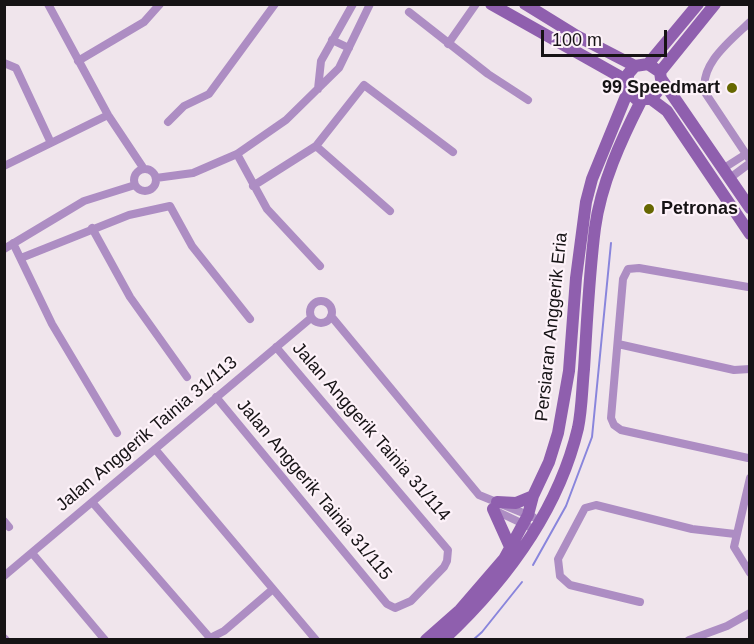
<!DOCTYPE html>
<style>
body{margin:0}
#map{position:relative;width:754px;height:644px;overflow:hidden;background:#f0e5ec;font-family:Arial,sans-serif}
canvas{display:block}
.frame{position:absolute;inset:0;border:6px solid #161315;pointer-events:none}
.scale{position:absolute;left:541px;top:30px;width:126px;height:27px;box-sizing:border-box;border:3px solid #161315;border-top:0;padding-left:8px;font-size:18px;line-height:21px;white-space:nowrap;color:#161315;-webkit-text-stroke:4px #fdf2f9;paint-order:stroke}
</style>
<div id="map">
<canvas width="754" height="644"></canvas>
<div class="frame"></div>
<div class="scale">100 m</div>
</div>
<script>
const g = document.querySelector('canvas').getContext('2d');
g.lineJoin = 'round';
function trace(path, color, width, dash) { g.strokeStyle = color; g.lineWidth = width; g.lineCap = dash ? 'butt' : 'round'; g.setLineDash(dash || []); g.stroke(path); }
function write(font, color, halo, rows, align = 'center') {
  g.font = font + ' Arial,sans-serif'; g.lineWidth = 4.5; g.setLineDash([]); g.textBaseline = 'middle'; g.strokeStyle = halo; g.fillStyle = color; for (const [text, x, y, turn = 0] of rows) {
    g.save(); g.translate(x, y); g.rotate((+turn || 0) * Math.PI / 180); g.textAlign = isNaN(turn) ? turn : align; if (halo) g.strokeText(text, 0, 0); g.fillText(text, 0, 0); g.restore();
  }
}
const stream = new Path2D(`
 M533,565L566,506L592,437L611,243
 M473,640L482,632L522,582`);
const street = new Path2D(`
 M48,4L108,115L144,169
 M409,12L488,74L528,100
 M750,22C731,40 697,66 706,94L750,160
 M332,40L349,48
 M448,44L476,4
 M78,61L144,22L160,4
 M4,63L16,68L51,143
 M318,89L321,61L353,4
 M168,122L184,106L209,94L275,4
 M316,146L390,211
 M237,154L267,209L320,266
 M4,166L108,115
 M724,168L746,154
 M134 180a11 11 0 1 1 22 0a11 11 0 1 1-22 0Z
 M156,178L193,173L237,154L286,120L339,68L370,4
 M730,178L750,163
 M253,186L316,146L364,85L453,152
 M92,228L130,297L187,377
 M13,243L52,324L117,433
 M4,249L84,201L135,185
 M21,258L129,215L170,206L192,246L250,319
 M748,287L639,268L628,269L623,279L611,418L614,425L621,430L748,458
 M310 312a11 11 0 1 1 22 0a11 11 0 1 1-22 0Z
 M331,316L479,495L533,517
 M618,344L734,370L750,369
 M216,397L387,604L395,608L411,601L444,567L447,561L448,550L276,347
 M155,449L316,640
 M750,478L734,547L750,573
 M92,502L210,638L224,631L273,589
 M492,509L536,530
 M4,521L9,527
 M32,553L105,640
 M4,576L311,318
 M640,602L570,585L560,576L558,559L585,508L596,505L692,529L735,534
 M4,638L6,640
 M689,640L727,626L750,613`);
const secondary = new Path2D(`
 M491,4L626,80
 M525,4L577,36L635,66
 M648,64L698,4
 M660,72L715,4
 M662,80L750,208
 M651,99L662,86L660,72L648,64L635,66L628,74V91L636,99H651L667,111L750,234
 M497,502L516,503L533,496
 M493,509L511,549
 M426,640L460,610L504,559L528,515L533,496L549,462L558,433L569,371L576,278L586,202L592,179L628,91
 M443,640C505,582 558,512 578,428C582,409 582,388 584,369C587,322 589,275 595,228C601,184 621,140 641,101`);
const markers = [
 [732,88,6,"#666701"],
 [649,209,6,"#666701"]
];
const poiNames = [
 ["99 Speedmart",720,88],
 ["Petronas",661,209,"left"]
];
const streetNames = [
 ["Persiaran Anggerik Eria",552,327,-84],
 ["Jalan Anggerik Tainia 31/114",371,432,49],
 ["Jalan Anggerik Tainia 31/113",147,434,-40],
 ["Jalan Anggerik Tainia 31/115",314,490,50]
];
trace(stream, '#8985dc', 2);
trace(street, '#ad8dc3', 8);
trace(secondary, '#8f5fae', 12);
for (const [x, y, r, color] of markers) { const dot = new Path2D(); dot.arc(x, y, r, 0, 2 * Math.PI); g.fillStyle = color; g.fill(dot); trace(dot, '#fdf2f9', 2); }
write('bold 18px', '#161315', '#fdf2f9', poiNames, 'right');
write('18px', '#161315', '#fdf2f9', streetNames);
</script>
